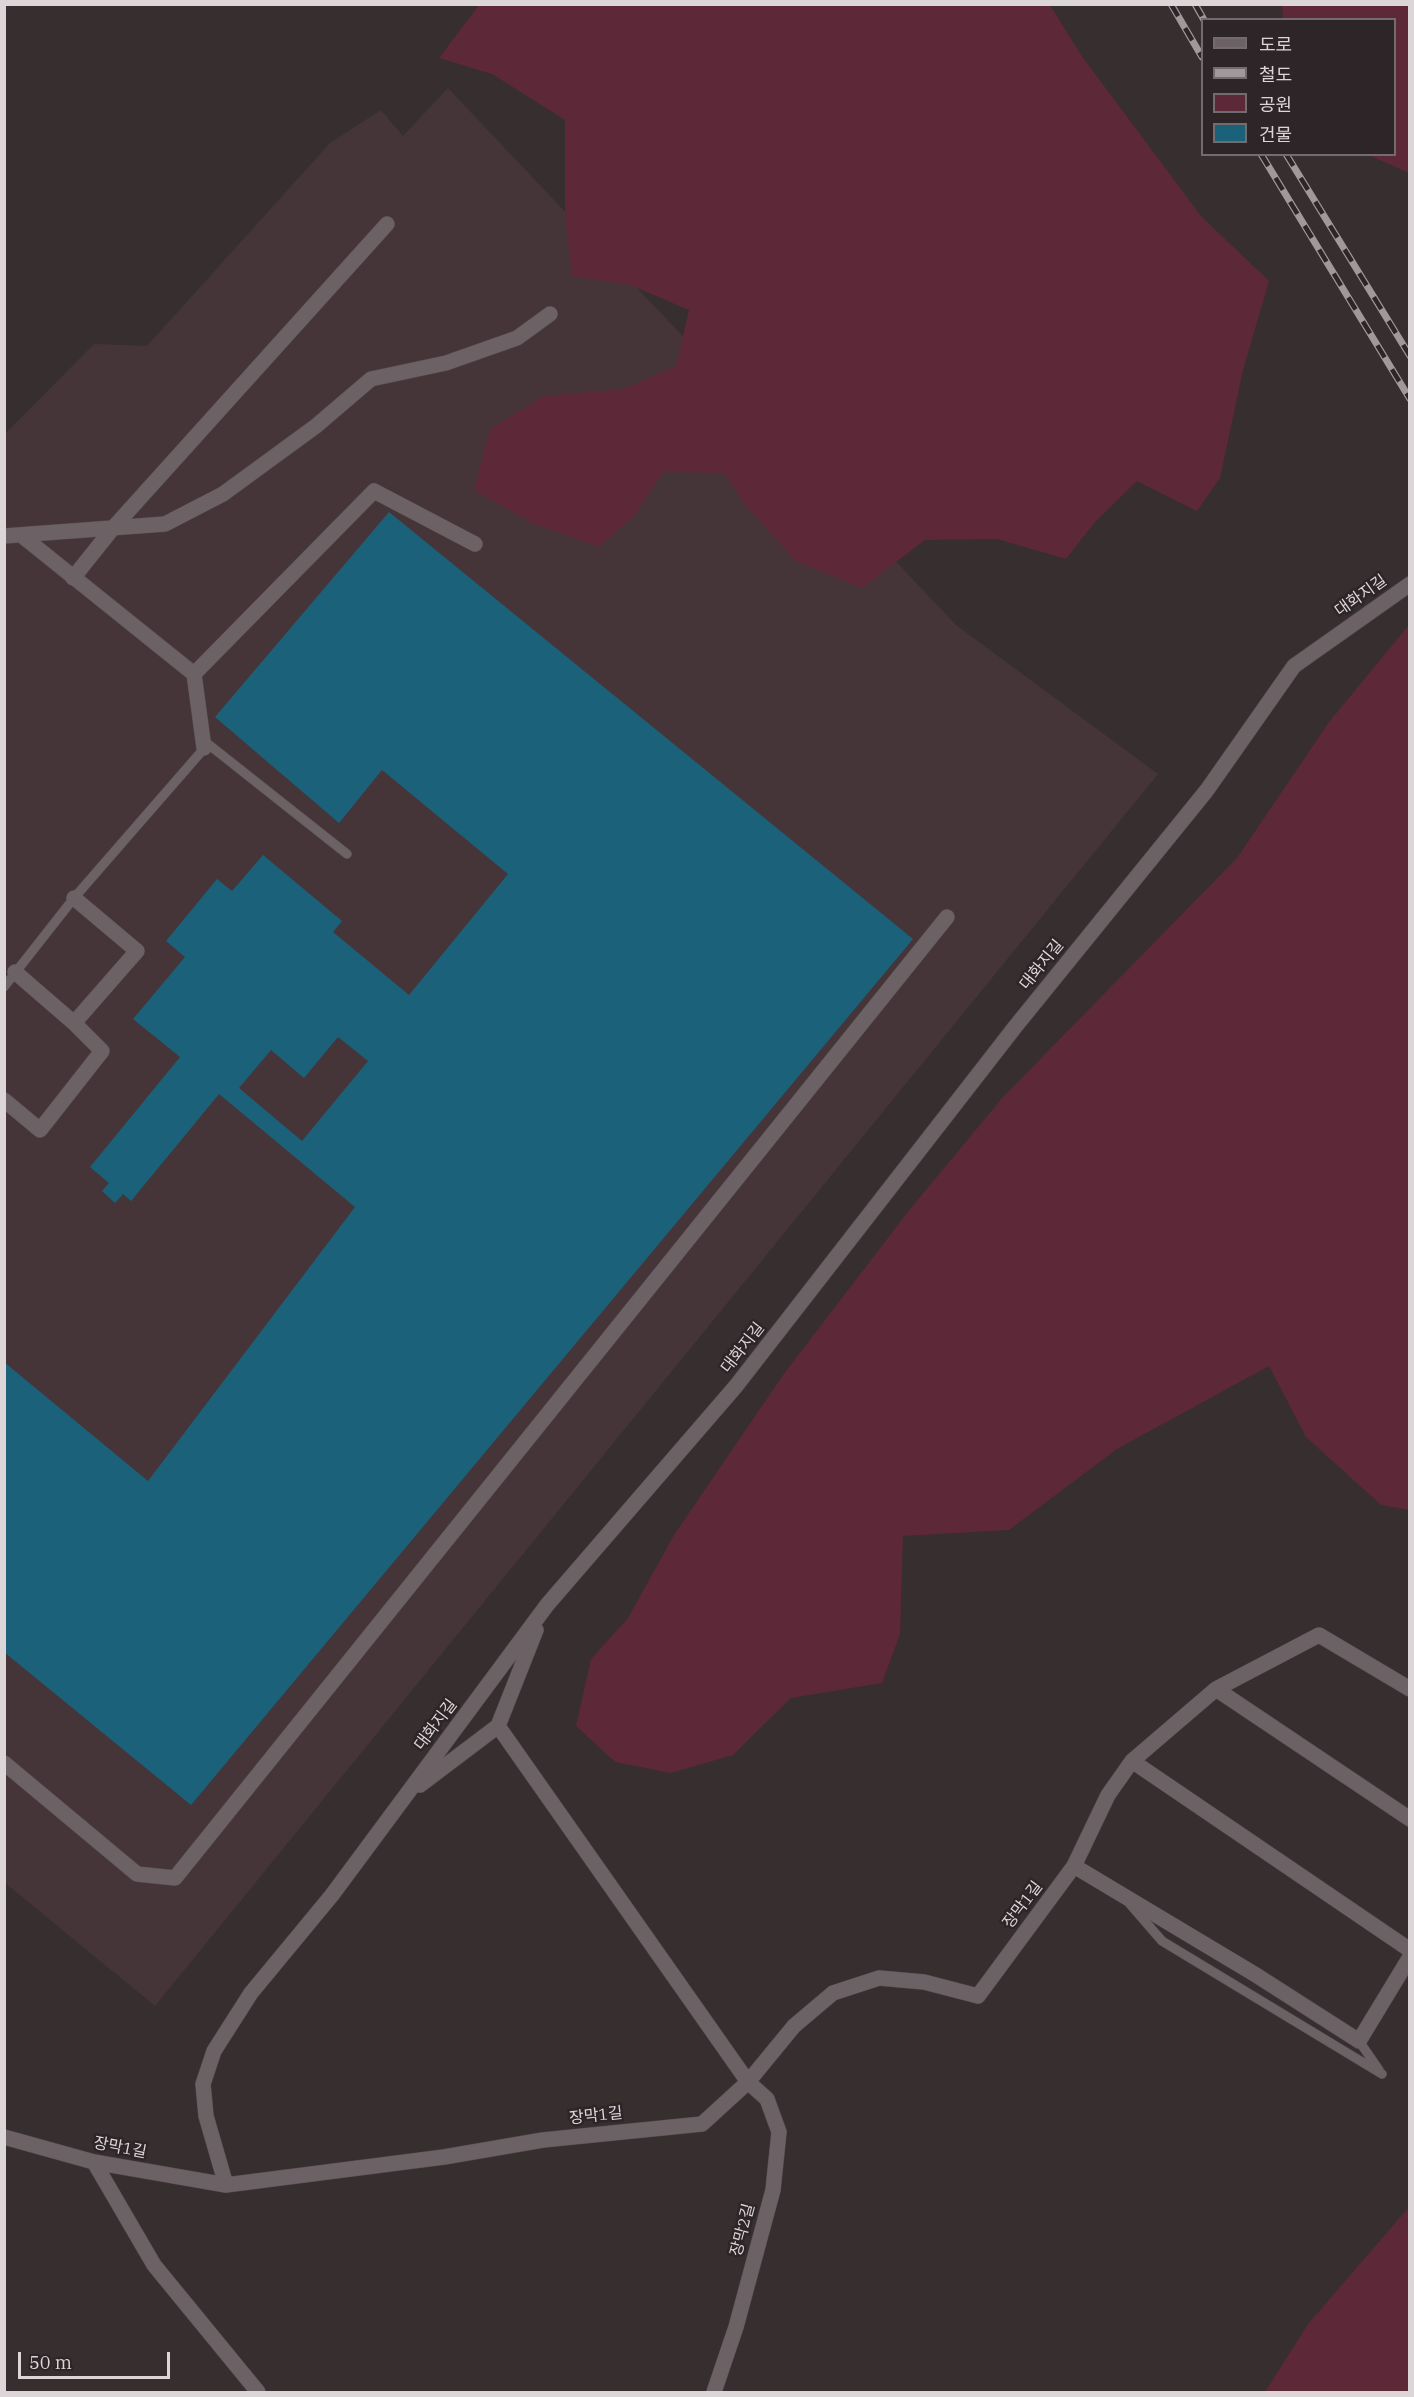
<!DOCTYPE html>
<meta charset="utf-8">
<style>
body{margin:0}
#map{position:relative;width:1414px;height:2397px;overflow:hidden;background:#372e30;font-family:"IBM Plex Serif","Noto Sans KR",serif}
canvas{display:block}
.frame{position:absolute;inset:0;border:6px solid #dcd6d8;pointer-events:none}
.legend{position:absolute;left:1201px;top:18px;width:195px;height:138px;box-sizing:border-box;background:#2d2527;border:2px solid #736c6e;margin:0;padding:8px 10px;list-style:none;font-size:18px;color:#dcd6d8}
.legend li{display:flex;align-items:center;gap:12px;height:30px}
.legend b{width:30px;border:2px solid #736c6e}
.scale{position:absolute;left:18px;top:2352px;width:152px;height:27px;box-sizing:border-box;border:3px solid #dcd6d8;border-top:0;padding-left:8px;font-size:18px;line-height:21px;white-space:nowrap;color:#dcd6d8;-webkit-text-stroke:4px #2d2527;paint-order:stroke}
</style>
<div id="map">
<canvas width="1414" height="2397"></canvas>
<div class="frame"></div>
<ul class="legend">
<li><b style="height:8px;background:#6c6164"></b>도로</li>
<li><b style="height:8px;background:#a0999b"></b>철도</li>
<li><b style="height:16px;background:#5d2838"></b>공원</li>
<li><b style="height:16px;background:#1b6179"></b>건물</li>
</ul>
<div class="scale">50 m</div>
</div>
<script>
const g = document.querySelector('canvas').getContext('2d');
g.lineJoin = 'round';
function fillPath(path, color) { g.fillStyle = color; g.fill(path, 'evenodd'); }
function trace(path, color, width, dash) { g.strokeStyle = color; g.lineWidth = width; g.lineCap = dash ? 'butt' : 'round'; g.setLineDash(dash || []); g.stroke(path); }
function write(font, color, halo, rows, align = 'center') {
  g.font = font + ' "IBM Plex Serif","Noto Sans KR",serif'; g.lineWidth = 5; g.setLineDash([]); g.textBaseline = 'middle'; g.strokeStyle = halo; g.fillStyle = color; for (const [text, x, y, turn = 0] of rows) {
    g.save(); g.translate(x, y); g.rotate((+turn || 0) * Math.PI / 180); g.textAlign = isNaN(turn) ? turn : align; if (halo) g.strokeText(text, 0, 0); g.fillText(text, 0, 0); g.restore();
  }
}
const built = new Path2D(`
 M448,88L956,625L1158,774L155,2006L5,1883L4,435L94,344L147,346L330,143L381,110L403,136Z`);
const green = new Path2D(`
 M479,5H1050L1081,55L1201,216L1269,281L1243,370L1220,478L1197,511L1137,481L1095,522L1066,559L997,539L925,540L862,588L796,561L746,506L724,473L663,472L634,516L599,547L532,523L474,490L490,429L544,396L623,389L676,366L689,310L630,285L572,276L565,214V120L492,74L439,58Z
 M1282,5H1409V173L1369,155L1394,154V20L1283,19Z
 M1409,625V1510L1381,1505L1306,1437L1269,1366L1117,1449L1009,1530L903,1536L900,1634L882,1683L791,1698L733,1755L671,1773L615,1762L576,1726L591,1659L628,1618L674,1535L783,1375L910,1209L1003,1097L1237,858L1329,722Z
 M1409,2207V2392H1265L1308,2324Z`);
const building = new Path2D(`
 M389,512L913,939L191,1805L4,1652V1362L148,1481L355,1207L219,1094L131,1201L123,1194L115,1203L102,1191L109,1183L90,1167L180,1057L133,1019L185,957L166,941L217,879L232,891L263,855L342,921L333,932L409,995L508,874L382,770L339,823L215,717ZM338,1037L368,1061L302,1141L239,1088L271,1050L304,1078Z`);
const lane = new Path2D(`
 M4,987L74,898L208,744L347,854
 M1130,1904L1162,1941L1382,2074
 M1359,2041L1379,2070`);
const street = new Path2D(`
 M21,535L194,674
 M4,536L165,524L223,494L316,426L371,379L446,363L517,338L550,314
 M73,578L113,528L387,224
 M204,748L194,674L374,491L475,544
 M74,1023L137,951L74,898
 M4,1100L40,1130L102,1051L74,1023L15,972
 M1216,1689L1410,1819
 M498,1726L748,2082L767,2099L779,2132L773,2190L736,2327L714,2392
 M1132,1761L1410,1950
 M4,1763L137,1874L175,1878L947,917
 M420,1785L498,1726L536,1630
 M1074,1866L1256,1975L1359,2041L1410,1957
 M4,2137L94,2162L226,2185L444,2157L543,2140L702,2124L748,2082L794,2026L833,1993L879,1978L924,1982L978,1996L1074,1866L1108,1795L1132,1761L1216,1689L1319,1635L1410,1689
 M94,2162L154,2265L258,2392
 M226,2185L206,2116L203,2084L214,2051L251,1993L332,1895L547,1605L736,1386L1015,1027L1207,790L1294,666L1410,584`);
const rail = new Path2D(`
 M1171,4L1202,57
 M1195,4L1204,20
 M1261,154L1410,399
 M1286,154L1410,356`);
const streetNames = [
 ["대화지길",1361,596,-35],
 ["대화지길",1042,965,-51],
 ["대화지길",743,1348,-52],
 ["대화지길",436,1725,-53],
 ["장막1길",1023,1905,-53],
 ["장막1길",596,2116,-6],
 ["장막1길",120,2148,11],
 ["장막2길",743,2230,-75]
];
fillPath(built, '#453539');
fillPath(green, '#5d2838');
fillPath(building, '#1b6179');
trace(lane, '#544c4e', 10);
trace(street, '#544c4e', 16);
trace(lane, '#6c6164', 9);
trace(street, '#6c6164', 15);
trace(rail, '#a0999b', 7);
trace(rail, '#2d2527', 4.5, [14]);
write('16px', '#dcd6d8', '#2d2527', streetNames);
</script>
